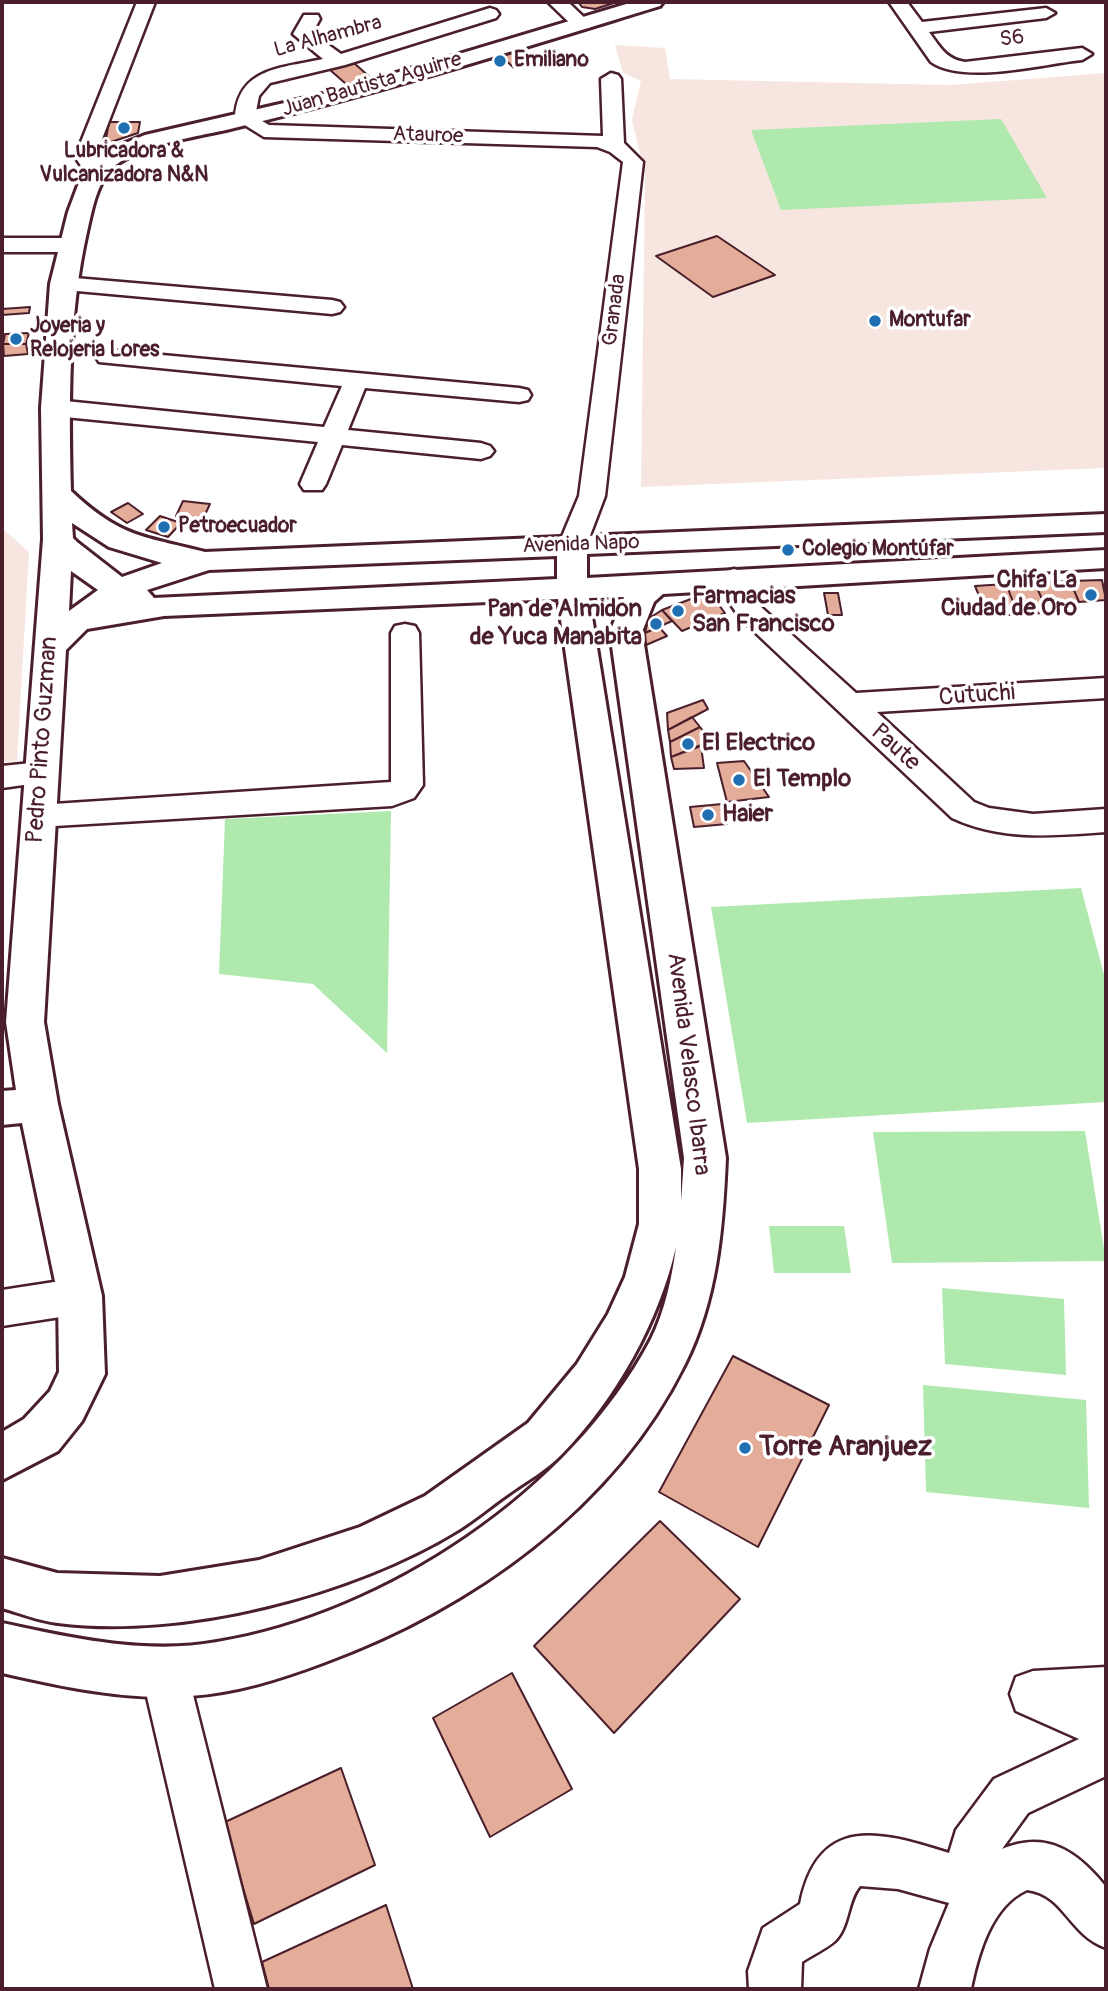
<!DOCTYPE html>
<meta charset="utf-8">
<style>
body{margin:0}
#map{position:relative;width:1108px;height:1991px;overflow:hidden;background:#fff;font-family:Pangolin,sans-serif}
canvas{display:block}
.frame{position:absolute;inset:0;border:4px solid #4a1f2b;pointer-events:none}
</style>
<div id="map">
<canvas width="1108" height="1991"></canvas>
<div class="frame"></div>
</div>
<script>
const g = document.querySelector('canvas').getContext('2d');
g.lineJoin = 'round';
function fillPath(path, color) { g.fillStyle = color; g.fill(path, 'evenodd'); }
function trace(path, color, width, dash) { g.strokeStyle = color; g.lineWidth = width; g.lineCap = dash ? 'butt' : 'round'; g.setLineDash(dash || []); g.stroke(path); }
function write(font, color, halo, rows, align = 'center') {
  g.font = font + ' Pangolin,sans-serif'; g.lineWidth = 7; g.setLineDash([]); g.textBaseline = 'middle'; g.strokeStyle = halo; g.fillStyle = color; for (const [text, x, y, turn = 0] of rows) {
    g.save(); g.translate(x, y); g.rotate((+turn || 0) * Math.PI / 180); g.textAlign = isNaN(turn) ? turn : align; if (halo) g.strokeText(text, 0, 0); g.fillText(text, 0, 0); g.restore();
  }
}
const built = new Path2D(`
 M615,45L665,48L670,79L950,85L1106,73V468L641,487L645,175L632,120L641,81L623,73Z
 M2,528L29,552L17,761L2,762Z`);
const green = new Path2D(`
 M1001,119L1047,198L781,210L751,130Z
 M391,811L387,1053L313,984L219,974L225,819Z
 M1081,888L1106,982V1102L747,1123L711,907Z
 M1085,1131L1106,1261L892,1263L873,1132Z
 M769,1226H844L851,1273H774Z
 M942,1288L1064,1299L1066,1375L945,1364Z
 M923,1385L1086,1400L1089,1508L926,1492Z`);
const building = new Path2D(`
 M578,2H617L595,9L582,7Z
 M521,51L535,64L514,68L500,55Z
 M354,63L372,79L346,84L329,69Z
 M109,122H140L138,133L105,144Z
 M717,236L775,275L713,297L656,256Z
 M30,307L29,313L2,315V309Z
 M29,333L26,344H3L5,334Z
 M3,344H26L28,354L4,356Z
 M183,501L210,504L202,521L176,516Z
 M128,503L143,514L127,523L111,512Z
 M160,516L181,523L168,537L146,530Z
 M1102,580L1106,600L1079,602L1070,581Z
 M1070,581L1079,602L1044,604L1035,583Z
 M1035,583L1048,613L1018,614L1006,584Z
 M1006,584L1018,614L988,617L975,586Z
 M824,593H838L842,615H828Z
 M712,596L725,613L682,631L662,610L696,597Z
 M662,610L672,621L645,633L648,619Z
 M659,627L667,636L646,645L645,633Z
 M703,700L708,709L668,730L667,713Z
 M692,717L700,727L670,742L668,730Z
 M700,727L711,741L671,757L670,742Z
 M701,746L704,768L674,769L671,757Z
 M744,761L769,797L727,802L717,763Z
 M722,804L727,824L694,827L690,807Z
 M733,1356L829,1405L758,1547L659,1492Z
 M660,1521L740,1599L614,1733L534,1646Z
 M512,1673L572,1789L490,1837L433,1718Z
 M341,1768L375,1865L254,1924L223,1823Z
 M386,1905L413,1989H269L262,1962Z`);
const minor = new Path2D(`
 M137,2H155L95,157L106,172L102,176H88L75,157Z
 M548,2H568L591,24L589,28H575Z
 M889,2H907L922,22L1046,8L1055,13L1046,18L929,32C940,47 946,59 965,62L1082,48L1092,54L1082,60C1042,64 964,85 931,62Z
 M490,8L496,10L499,14L496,18L345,65L270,83L259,96L255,117L269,125L603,136L601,79L611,73L618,75L621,79L624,143L643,162L605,496L586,546L582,552L572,554L562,552L558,546L579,496L623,162L610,152L597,147L264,137L235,119C237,67 283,68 323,59L293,34L304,15H318L320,19L312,33L341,54Z
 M2,238H72L83,245L72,252H2Z
 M63,277L332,300L340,302L344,307L340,312L332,314L55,289L52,284Z
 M108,350L519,388L528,390L531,395L528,400L519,402L365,388L348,430L481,443L490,446L494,451L490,456L481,459L342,445L326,484L322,490H304L300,484L318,442L55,416L46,413L42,408L46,403L55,400L324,427L342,386L99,362L96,357L99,352Z
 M734,569L744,572L752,594L761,607L856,693L1106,678V698L877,712L974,802L989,808L1033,814L1106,809V832C1052,836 1002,841 952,818L741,619L724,595L720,578L724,572Z
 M405,624L415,626L419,633L423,785L414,798L392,806L38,827L27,824L22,816L27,808L38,805L391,782V633L395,626Z
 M41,762L52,765L57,773L52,781L2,788V766Z
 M80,1278L94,1283L100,1296L94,1309L80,1314L2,1326V1290Z
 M164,1648L180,1655L187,1671L267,1989H215L141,1671L148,1655Z
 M1106,1667V1776L1028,1813L1002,1849C1047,1830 1078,1852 1106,1887V1948C1068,1934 1065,1895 1027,1890C991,1906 978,1955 971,1989H919L930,1949L949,1903L898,1889L860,1886C847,1901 850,1926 835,1941C826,1949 812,1955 802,1962L801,1989H749L748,1971L763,1928L800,1904C818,1814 880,1831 949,1853L956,1830L994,1779L1079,1739L1016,1711L1010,1694L1016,1677L1033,1671Z`);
const major = new Path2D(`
 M633,2H663L660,6C516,50 373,95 226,130C195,137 123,147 105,177C95,192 91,215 87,232C68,317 69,404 71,491C121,538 143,536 205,552L1106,514V532L587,554V578L1106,550V568L663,594L654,602L642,632L726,1158C723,1229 717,1300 685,1364C614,1508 471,1609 323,1663C280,1679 236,1693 190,1696C127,1701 64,1687 2,1673V1623C72,1638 146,1655 217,1642C386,1614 571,1491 651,1339C665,1311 672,1277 676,1247C659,1321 616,1399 562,1454C547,1470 525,1482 507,1495C491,1506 476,1519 460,1529C354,1595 182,1639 58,1623C39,1621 20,1613 2,1608V1558L57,1573L160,1576L259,1560L360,1527L425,1496L528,1423L577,1364L608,1314L625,1277L639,1224V1169L558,599L164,616L87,629L66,650L44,1022L58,1104L102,1296L105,1374L82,1421L58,1451L2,1480V1432L24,1419L50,1391L59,1372L58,1296L22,1123L2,1125V1091L16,1090L6,1022L43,539L41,408L50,284L68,212L83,172L113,148L145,135L332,92ZM72,523L109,547L162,563L122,577L77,542L73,538ZM557,556V579L154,598L147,590L209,570ZM71,571L98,590L69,611ZM624,597L610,632L684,1158L681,1202V1169L589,598Z`);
const markers = [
 [500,61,7,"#1f6fb2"],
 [124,128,7,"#1f6fb2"],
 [875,321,7,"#1f6fb2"],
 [16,339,7,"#1f6fb2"],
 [164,527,7,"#1f6fb2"],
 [788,550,7,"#1f6fb2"],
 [1091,595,7,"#1f6fb2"],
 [678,611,7,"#1f6fb2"],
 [656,624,7,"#1f6fb2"],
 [688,744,7,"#1f6fb2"],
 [739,780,7,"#1f6fb2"],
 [708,815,7,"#1f6fb2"],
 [745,1448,7,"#1f6fb2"]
];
const farStreetnames = [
 ["La Alhambra",328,37,-15],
 ["S6",1012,39,-7],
 ["Juan Bautista Aguirre",372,85,-16],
 ["Atauroe",428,136,2],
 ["Granada",615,310,-83],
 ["Avenida Napo",581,545,-2]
];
const farPoinames = [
 ["Emiliano",514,61],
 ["Lubricadora &",124,152,"center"],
 ["Vulcanizadora N&N",124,176,"center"],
 ["Montufar",889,321],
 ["Joyeria y",30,327],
 ["Relojeria Lores",30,351],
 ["Petroecuador",178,527],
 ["Colegio Montúfar",802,550]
];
const poiNames = [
 ["Chifa La",1077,581,"right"],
 ["Ciudad de Oro",1077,609,"right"],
 ["Farmacias",692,597],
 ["San Francisco",692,625],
 ["Pan de Almidon",642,610,"right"],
 ["de Yuca Manabita",642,638,"right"],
 ["El Electrico",702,744],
 ["El Templo",753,780],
 ["Haier",722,815]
];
const streetNames = [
 ["Cutuchi",977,696,-4],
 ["Pedro Pinto Guzman",43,740,-86],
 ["Paute",895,748,42],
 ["Avenida Velasco Ibarra",688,1064,83]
];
const nearPoinames = [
 ["Torre Aranjuez",759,1448]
];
fillPath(built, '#f7e6e0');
fillPath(green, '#afe9ad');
fillPath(building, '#e3ad99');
trace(building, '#4a1f2b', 2);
trace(minor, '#4a1f2b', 5);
trace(major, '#4a1f2b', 6);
fillPath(minor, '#fff');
fillPath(major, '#fff');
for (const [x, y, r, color] of markers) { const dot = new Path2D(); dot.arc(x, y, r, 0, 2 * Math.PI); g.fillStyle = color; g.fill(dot); trace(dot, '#fff', 2.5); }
write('21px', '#4a1f2b', '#fff', farStreetnames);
write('bold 21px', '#4a1f2b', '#fff', farPoinames, 'left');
write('bold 24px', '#4a1f2b', '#fff', poiNames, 'left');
write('24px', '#4a1f2b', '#fff', streetNames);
write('bold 28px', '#4a1f2b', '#fff', nearPoinames, 'left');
</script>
